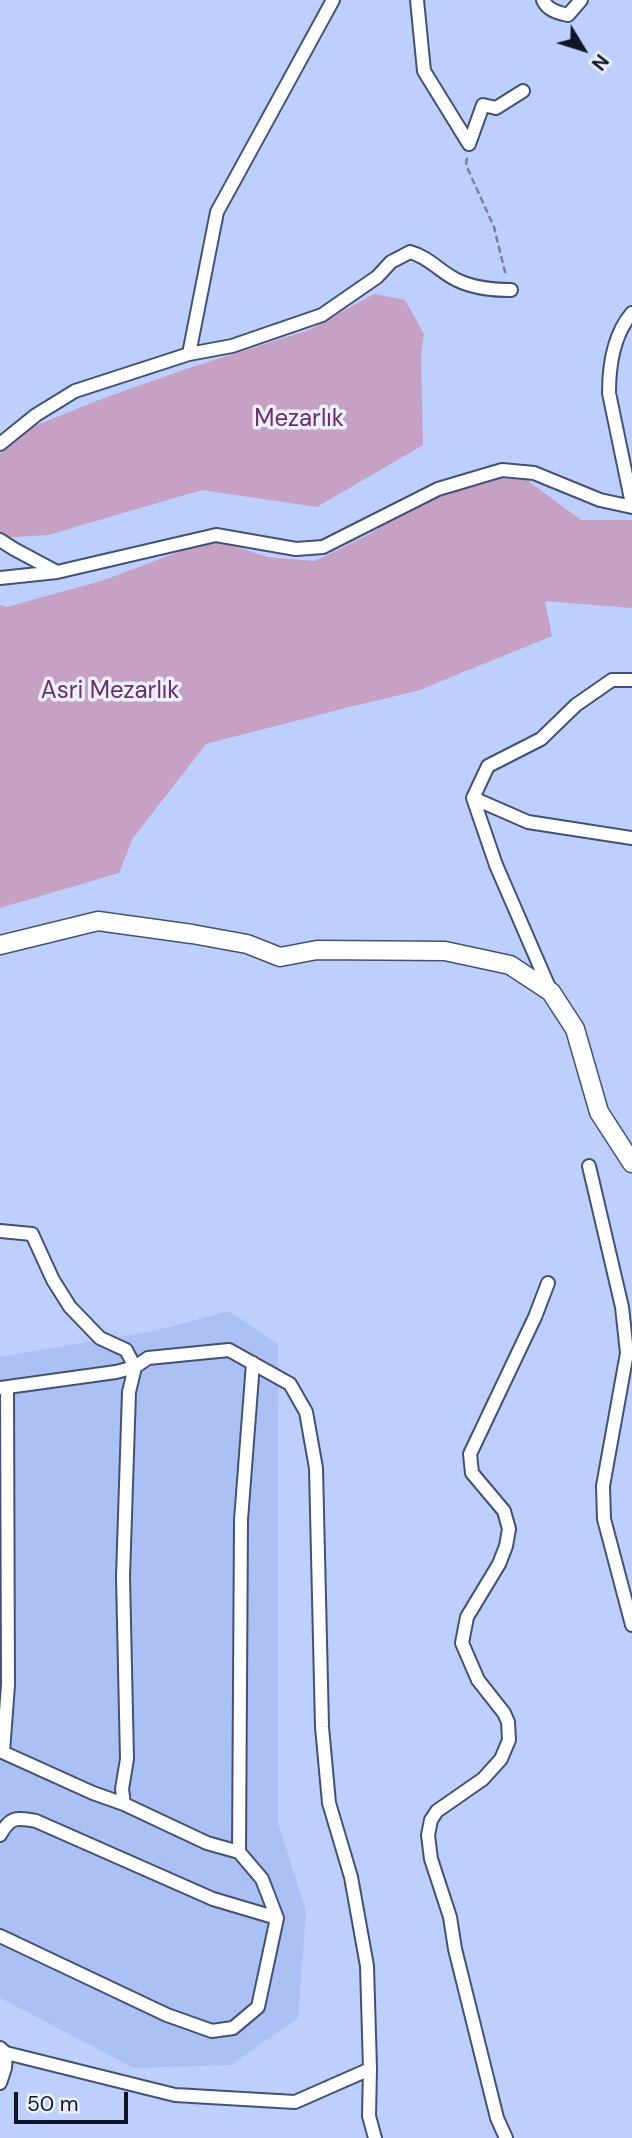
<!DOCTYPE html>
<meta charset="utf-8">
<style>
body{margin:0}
#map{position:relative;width:632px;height:2138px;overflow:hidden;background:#bdcffd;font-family:"DM Sans",sans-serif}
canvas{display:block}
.north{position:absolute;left:548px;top:14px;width:70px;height:70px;-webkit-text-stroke:5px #ebf1ff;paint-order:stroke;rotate:128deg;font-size:19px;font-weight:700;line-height:28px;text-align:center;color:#101626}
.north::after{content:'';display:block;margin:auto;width:24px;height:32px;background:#101626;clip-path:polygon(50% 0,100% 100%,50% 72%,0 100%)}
.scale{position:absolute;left:14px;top:2092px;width:114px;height:32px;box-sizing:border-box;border:4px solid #101626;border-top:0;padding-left:9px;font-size:21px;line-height:24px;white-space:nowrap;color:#101626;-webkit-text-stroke:5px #ebf1ff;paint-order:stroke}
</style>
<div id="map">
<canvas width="632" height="2138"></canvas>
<div class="north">N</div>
<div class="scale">50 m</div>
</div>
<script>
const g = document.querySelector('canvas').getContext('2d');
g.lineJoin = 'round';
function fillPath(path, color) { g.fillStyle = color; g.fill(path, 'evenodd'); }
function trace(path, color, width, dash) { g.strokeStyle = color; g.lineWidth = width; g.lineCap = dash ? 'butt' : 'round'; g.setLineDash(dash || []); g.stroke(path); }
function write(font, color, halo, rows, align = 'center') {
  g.font = font + ' "DM Sans",sans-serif'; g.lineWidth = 7; g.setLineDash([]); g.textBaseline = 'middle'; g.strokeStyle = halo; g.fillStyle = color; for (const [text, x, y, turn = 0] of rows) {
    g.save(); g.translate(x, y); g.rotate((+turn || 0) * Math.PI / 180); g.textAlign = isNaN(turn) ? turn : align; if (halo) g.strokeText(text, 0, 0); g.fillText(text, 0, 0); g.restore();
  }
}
const built = new Path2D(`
 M229,1311L278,1344V1824L306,1911L298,2018L231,2065L134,2068L0,1998V1357L158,1330Z`);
const green = new Path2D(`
 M374,294L405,300L424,334L421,355L423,445L317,507L202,490L48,535L0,538V454L30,428L96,401L183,370L309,330Z
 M496,478L527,480L581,520H632V608L545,601L552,636L417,691L349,707L206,744L133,838L119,873L0,908V605L7,607L104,580L213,539L267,557L315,561L368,535L440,492Z`);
const path = new Path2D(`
 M467,158L466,165L494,227L506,276`);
const minor = new Path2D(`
 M417,0L424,71L469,144
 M543,0C547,10 558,13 568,15L581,0
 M469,144L483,105L496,108L523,91
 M632,313C613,335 609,365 609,393L632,504
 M189,354L217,212L333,0
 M0,444L36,415L75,391L189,354L232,346L322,315L377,277L391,262L410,252C429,257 440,272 457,280C473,288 493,290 511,290
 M0,540L14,549L57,572
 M0,578L57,572L216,535L296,549L323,547L438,489L502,470L534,473L600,500L632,507
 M473,798L528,822L632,838
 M551,992L496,865L473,798L488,766L541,739L576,705L612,680H632
 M589,1166L622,1307L627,1353L603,1486L604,1519L632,1625
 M0,1231L32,1234L53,1280L70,1307L100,1338L126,1350L135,1367L129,1392L123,1577L127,1759L122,1789L124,1804
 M0,1388L116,1372L135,1367L148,1358L229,1350L290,1384L306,1412L316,1468L322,1727L329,1803L351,1877L367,1966L370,2069L369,2116L375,2138
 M0,1751L93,1793L124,1804L207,1843L239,1852L262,1879L277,1918L258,2007L233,2028L212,2031L167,2015L0,1936
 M3,1752L8,1685L7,1387
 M0,1835C10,1817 16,1817 36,1821L213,1899L277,1918
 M239,1852L241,1520L253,1363
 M0,2048L6,2053L175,2095L295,2102L370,2069
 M0,2083L5,2068L6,2053
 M506,2138L497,2118L455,1949L450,1917L431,1859L428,1835L431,1820L437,1811L483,1779L501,1759L509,1740L508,1722L504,1713L478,1680L462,1643L467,1617L499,1564L506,1546L509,1529L504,1511L472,1473L470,1454L535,1317L548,1283`);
const secondary = new Path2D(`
 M0,945L98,921L192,934L247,944L280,957L317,950L445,951L510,965L551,992L575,1029L599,1112L632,1163`);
const parkNames = [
 ["Mezarlık",299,420],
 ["Asri Mezarlık",110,692]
];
fillPath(built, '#acc1f3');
fillPath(green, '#c6a1c4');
trace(minor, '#425177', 16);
trace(secondary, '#425177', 21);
trace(path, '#7582a4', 2.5, [7, 3.5]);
trace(minor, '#fff', 12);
trace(secondary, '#fff', 18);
write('24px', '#6e2b6e', '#ebf1ff', parkNames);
</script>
